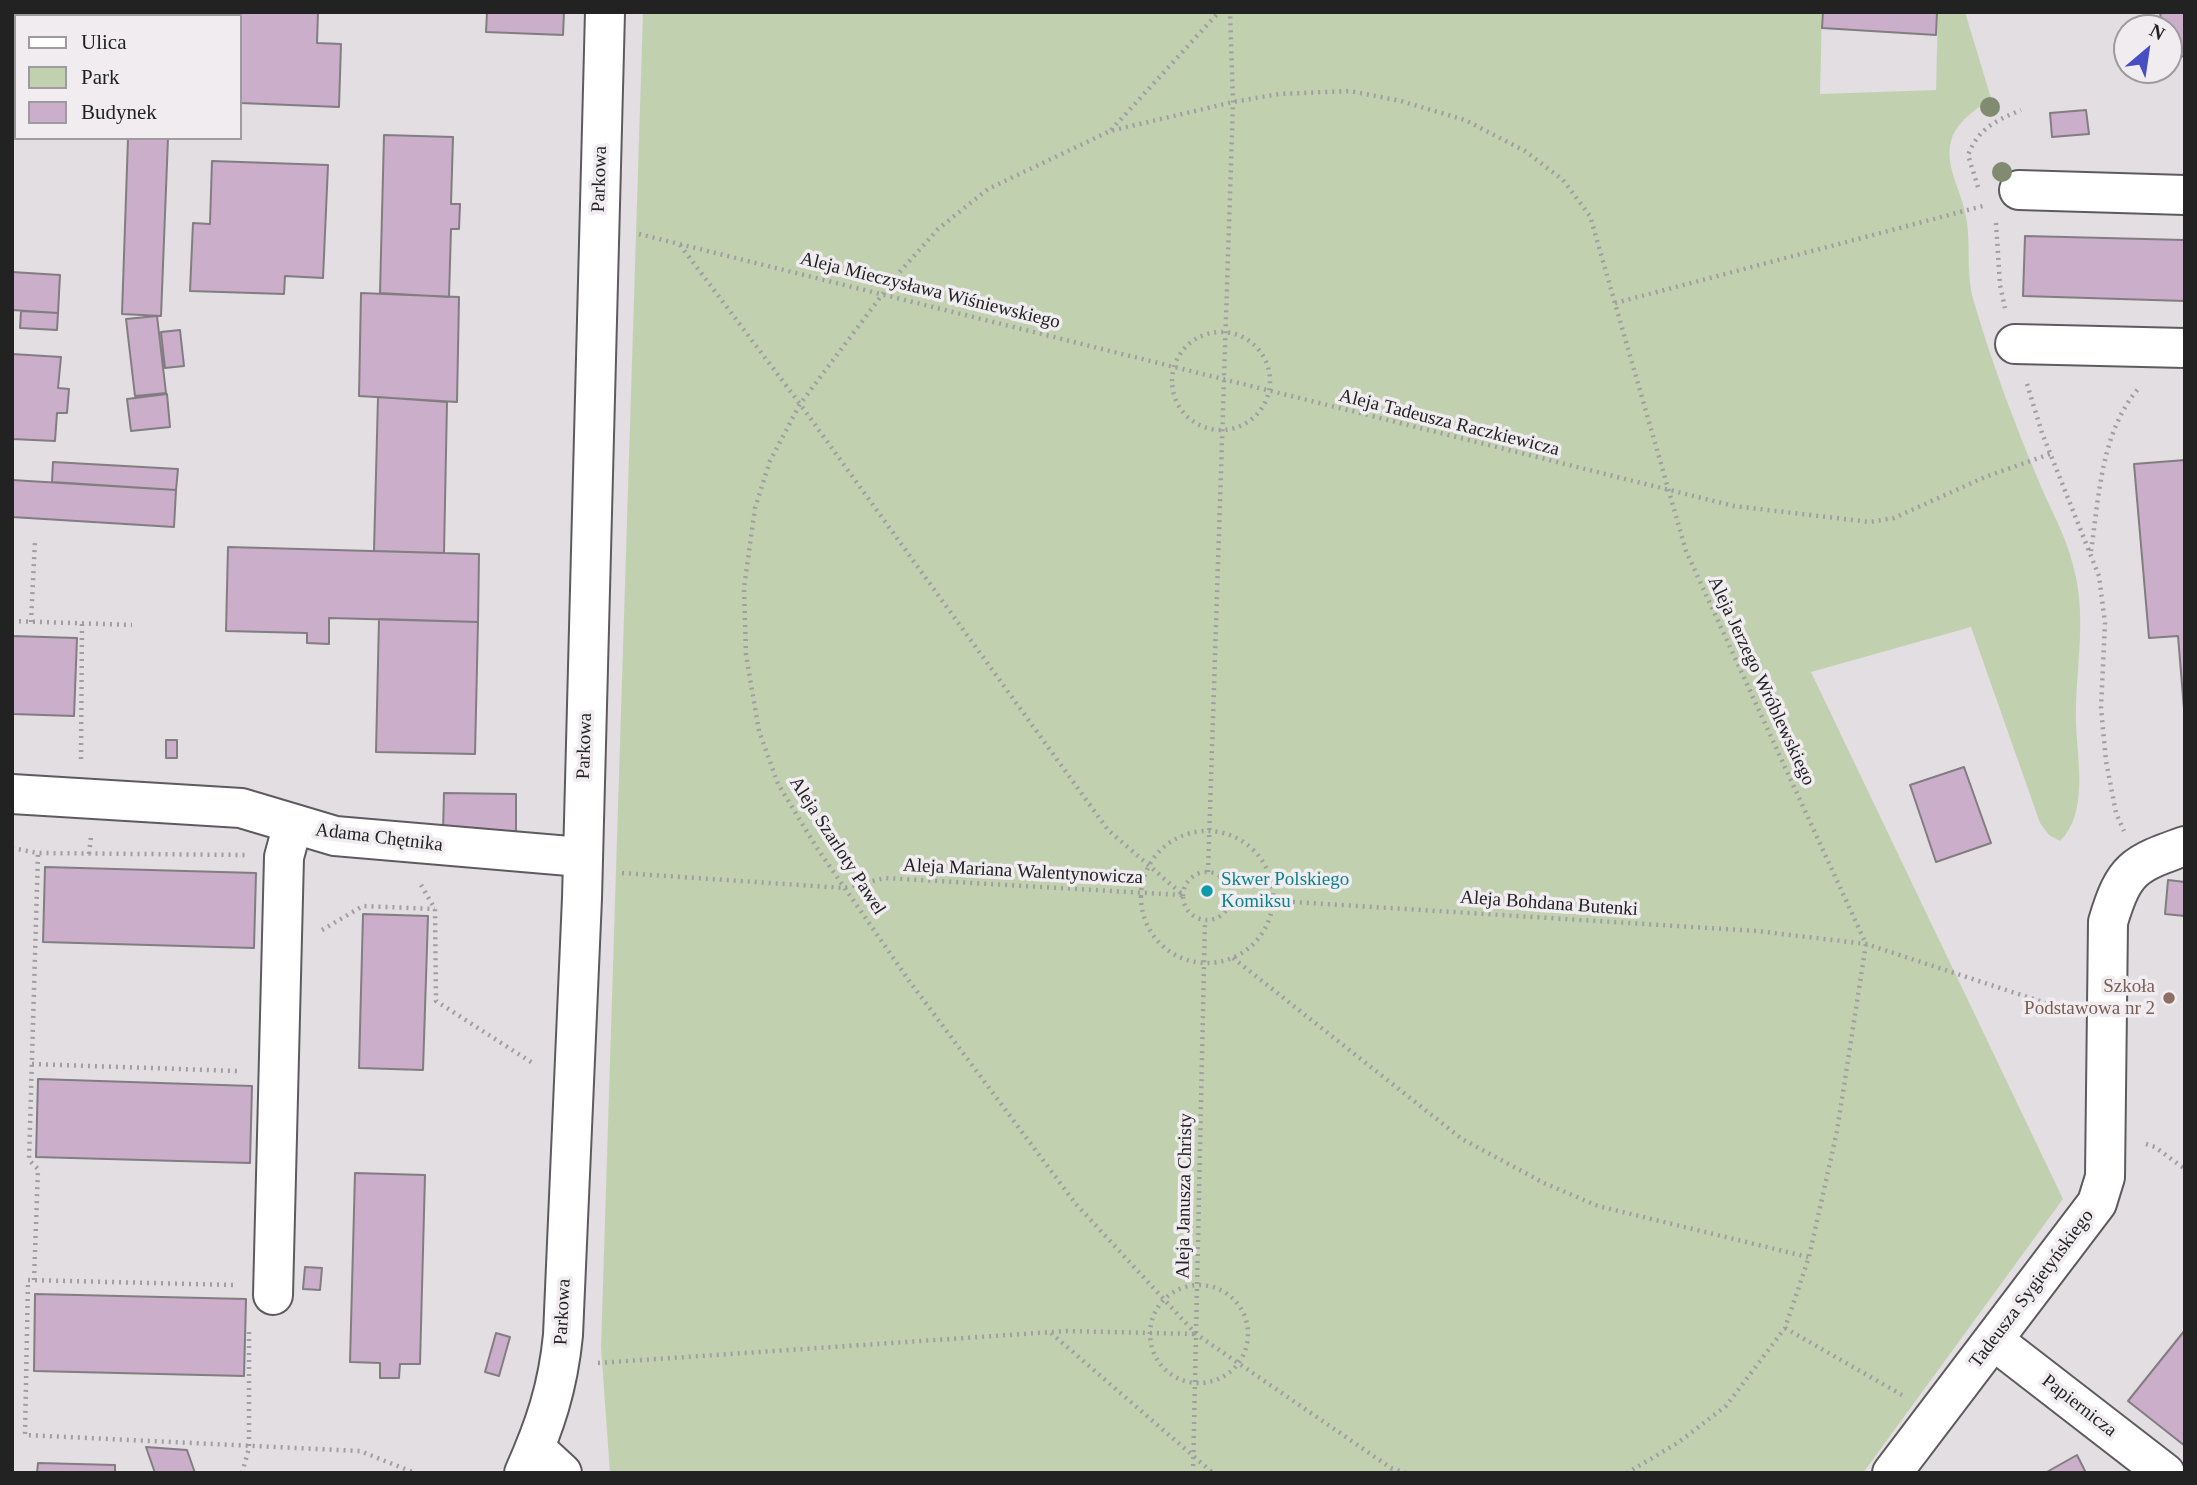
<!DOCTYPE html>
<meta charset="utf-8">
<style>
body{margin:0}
#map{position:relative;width:2197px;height:1485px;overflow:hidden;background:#e2dee2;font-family:"Times New Roman",serif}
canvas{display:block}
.frame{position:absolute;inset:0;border:14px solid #232223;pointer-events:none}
.legend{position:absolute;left:14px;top:14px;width:228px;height:126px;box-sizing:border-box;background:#f0ecf0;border:2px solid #9e9b9e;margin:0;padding:9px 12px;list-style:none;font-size:21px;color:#232223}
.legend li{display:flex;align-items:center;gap:14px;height:35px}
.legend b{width:35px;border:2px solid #9e9b9e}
.north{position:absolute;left:2113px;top:14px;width:70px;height:70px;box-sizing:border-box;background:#f0ecf0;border:2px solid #9e9b9e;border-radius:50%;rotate:29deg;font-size:19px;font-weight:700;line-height:28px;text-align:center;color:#232223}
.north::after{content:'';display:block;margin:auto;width:24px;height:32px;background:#484ec4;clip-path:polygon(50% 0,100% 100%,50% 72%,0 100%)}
</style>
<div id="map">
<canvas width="2197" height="1485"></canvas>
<div class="frame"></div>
<ul class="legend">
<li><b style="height:9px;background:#fff"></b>Ulica</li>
<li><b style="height:19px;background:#c1d1b0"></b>Park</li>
<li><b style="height:19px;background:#caaeca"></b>Budynek</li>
</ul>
<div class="north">N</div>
</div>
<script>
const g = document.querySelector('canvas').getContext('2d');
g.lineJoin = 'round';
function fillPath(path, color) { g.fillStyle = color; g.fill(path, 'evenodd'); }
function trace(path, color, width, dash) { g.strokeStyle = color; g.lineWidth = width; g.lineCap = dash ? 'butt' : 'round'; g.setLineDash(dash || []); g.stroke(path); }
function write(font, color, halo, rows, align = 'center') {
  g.font = font + ' "Times New Roman",serif'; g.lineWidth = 7; g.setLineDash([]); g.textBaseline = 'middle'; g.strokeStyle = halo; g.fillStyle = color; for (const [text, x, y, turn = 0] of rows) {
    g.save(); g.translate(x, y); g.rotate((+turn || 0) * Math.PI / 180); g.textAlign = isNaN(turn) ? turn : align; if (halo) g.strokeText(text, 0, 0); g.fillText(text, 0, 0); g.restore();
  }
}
const green = new Path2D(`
 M643,12H1822L1820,94L1936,90L1938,12H1965L1991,98C1978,108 1960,119 1953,135C1942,162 1960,187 1965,212C1972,241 1965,273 1974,302C1991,360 2013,420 2037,477C2049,507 2065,533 2073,565C2088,618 2075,669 2076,723C2077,758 2089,813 2060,841L2049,835L2040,823L1971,627L1811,672L2063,1199L1863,1473H610L601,1347Z`);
const building = new Path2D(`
 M237,12H318L317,43L341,44L339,107L240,103V16Z
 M487,12H564L563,35L486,32Z
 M1823,12H1937L1936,35L1822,28Z
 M2160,12H2185V56L2178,57L2176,43H2169V28H2162Z
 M2086,110L2089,134L2052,137L2050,113Z
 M384,135L453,137L451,204H460L459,229H451L449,297L380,293Z
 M128,138H168L161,316L122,314Z
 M212,161L328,165L323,278L285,276L284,294L190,291L193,223L210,224Z
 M2025,236L2185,240V301L2023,296Z
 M12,272L60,275L58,313L12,310Z
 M361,293L459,297L457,402L359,396Z
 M21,311L58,313L57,330L20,328Z
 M157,316L166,393L135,396L126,319Z
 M180,330L184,366L165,368L161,332Z
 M12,354L61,357L58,388L69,389L67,413H57L55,441L12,439Z
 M167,394L170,427L131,431L127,399Z
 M378,397L447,402L444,553L374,551Z
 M2185,460V721L2178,636L2149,638L2134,464Z
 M53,462L178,469L176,490L52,482Z
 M12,480L176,490L174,527L12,517Z
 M228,547L479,554L478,622L329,618V644L307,643V633L226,631Z
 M379,619L478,622L475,754L376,752Z
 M12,636L77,638L74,716L12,714Z
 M166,740H177V758H166Z
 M1964,767L1991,843L1936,862L1910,785Z
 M444,793L516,794V831H443Z
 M45,867L256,873L254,948L43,942Z
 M2168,880L2185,882V916L2165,914Z
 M363,914L428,916L423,1070L359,1068Z
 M38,1079L252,1086L250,1163L36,1157Z
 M355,1173L425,1175L420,1364H400L399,1378H380V1363L350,1362Z
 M305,1267L322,1268L320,1290L303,1289Z
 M35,1294L246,1299L244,1376L34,1371Z
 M2185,1330V1446L2128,1401Z
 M496,1333L510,1337L499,1376L485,1372Z
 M146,1447L187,1450L195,1473H155Z
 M2077,1455L2086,1473H2045Z
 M38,1463L115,1465V1473H37Z`);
const path = new Path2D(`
 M12,93H16
 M1111,130L1219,12
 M1978,187L1968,155C1979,128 1995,121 2021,110
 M1996,223L2000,285L2005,308
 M639,234L1734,506L1870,522L1894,518L1985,477L2050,454
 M680,245L800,404L1108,830L1183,895
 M1615,303L1983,206
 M1172 381a49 49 0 1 1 98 0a49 49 0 1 1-98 0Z
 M2027,384L2042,433L2099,576L2105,623L2101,708L2106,761L2116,813L2124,831
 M2091,551C2099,497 2101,431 2139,388
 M12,621L132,625
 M31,622L35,541
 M81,759L82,623
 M1141 897a66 66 0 1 1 132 0a66 66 0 1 1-132 0Z
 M12,848L38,853L245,855
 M89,854L91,837
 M1208,872L1233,102L1230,12
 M1183 896a24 24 0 1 1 48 0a24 24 0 1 1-48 0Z
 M622,873L844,888L885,878L1182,895
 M421,885L435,909L436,1001L534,1064
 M1230,898L1757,931L1866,944L2067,1010
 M322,930L363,906L435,909
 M1233,958L1462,1139L1544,1183L1598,1206L1808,1257
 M32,1064L238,1071
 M2146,1144L2155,1147L2185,1169
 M34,1280L38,1169L29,1160L38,853
 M233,1285L28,1280L25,1435L360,1451L415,1473
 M1150 1334a49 49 0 1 1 98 0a49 49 0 1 1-98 0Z
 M1785,1328L1902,1395
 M1051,1333L1213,1473
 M598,1363L1067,1331L1196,1334
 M242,1473L249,1448V1327
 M1193,1473L1205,920
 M1406,1473L1391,1468L1196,1334L1075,1203L910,982L817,848L778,784L759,731L746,655L744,588L755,508L770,461L800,404L897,275L938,229L988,189L1110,131L1233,102L1279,94L1350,91L1401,101L1465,120L1525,151L1563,180L1590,216L1686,551L1866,944L1837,1131L1809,1257L1785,1328L1726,1406L1679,1442L1627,1473`);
const minor = new Path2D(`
 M2019,190L2185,195
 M2015,344L2185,348
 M12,794L241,808L335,836L581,857
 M273,1295L284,857L293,824
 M1993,1340L2165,1473
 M535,1448L562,1473
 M524,1473C545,1426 558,1387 563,1335L582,898L605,12
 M1892,1473L2097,1203L2105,1177L2108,922C2124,868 2134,864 2185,846`);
const trees = [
 [1990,107],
 [2002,172]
];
const markers = [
 [1207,891,7,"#0f9aa8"],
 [2169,998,7,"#8d6e63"]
];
const streetNames = [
 ["Parkowa",600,179,-88],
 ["Aleja Mieczysława Wiśniewskiego",930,291,14],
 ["Aleja Tadeusza Raczkiewicza",1449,423,14],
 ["Aleja Jerzego Wróblewskiego",1761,681,65],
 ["Parkowa",585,746,-88],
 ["Adama Chętnika",379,838,7],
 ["Aleja Szarloty Pawel",837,846,57],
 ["Aleja Mariana Walentynowicza",1023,872,3],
 ["Aleja Bohdana Butenki",1549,904,4],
 ["Aleja Janusza Christy",1185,1196,-89],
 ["Tadeusza Sygietyńskiego",2032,1289,-53],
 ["Parkowa",563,1312,-87],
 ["Papiernicza",2079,1406,38]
];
const cultureNames = [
 ["Skwer Polskiego",1221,880],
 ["Komiksu",1221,902]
];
const educationNames = [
 ["Szkoła",2155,987],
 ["Podstawowa nr 2",2155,1009]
];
fillPath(green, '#c1d1b0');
fillPath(building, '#caaeca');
trace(building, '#817d80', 2);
trace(minor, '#5e5b5e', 42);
trace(path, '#a19ea1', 4.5, [2, 5]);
trace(minor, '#fff', 38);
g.fillStyle = '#818b71';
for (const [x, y] of trees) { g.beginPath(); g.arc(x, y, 10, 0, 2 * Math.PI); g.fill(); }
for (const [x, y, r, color] of markers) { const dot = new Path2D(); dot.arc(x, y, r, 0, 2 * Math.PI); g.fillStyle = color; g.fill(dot); trace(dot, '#f0ecf0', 2.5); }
write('19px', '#232223', '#f0ecf0', streetNames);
write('19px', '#0d838f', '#f0ecf0', cultureNames, 'left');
write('19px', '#785e54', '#f0ecf0', educationNames, 'right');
</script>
